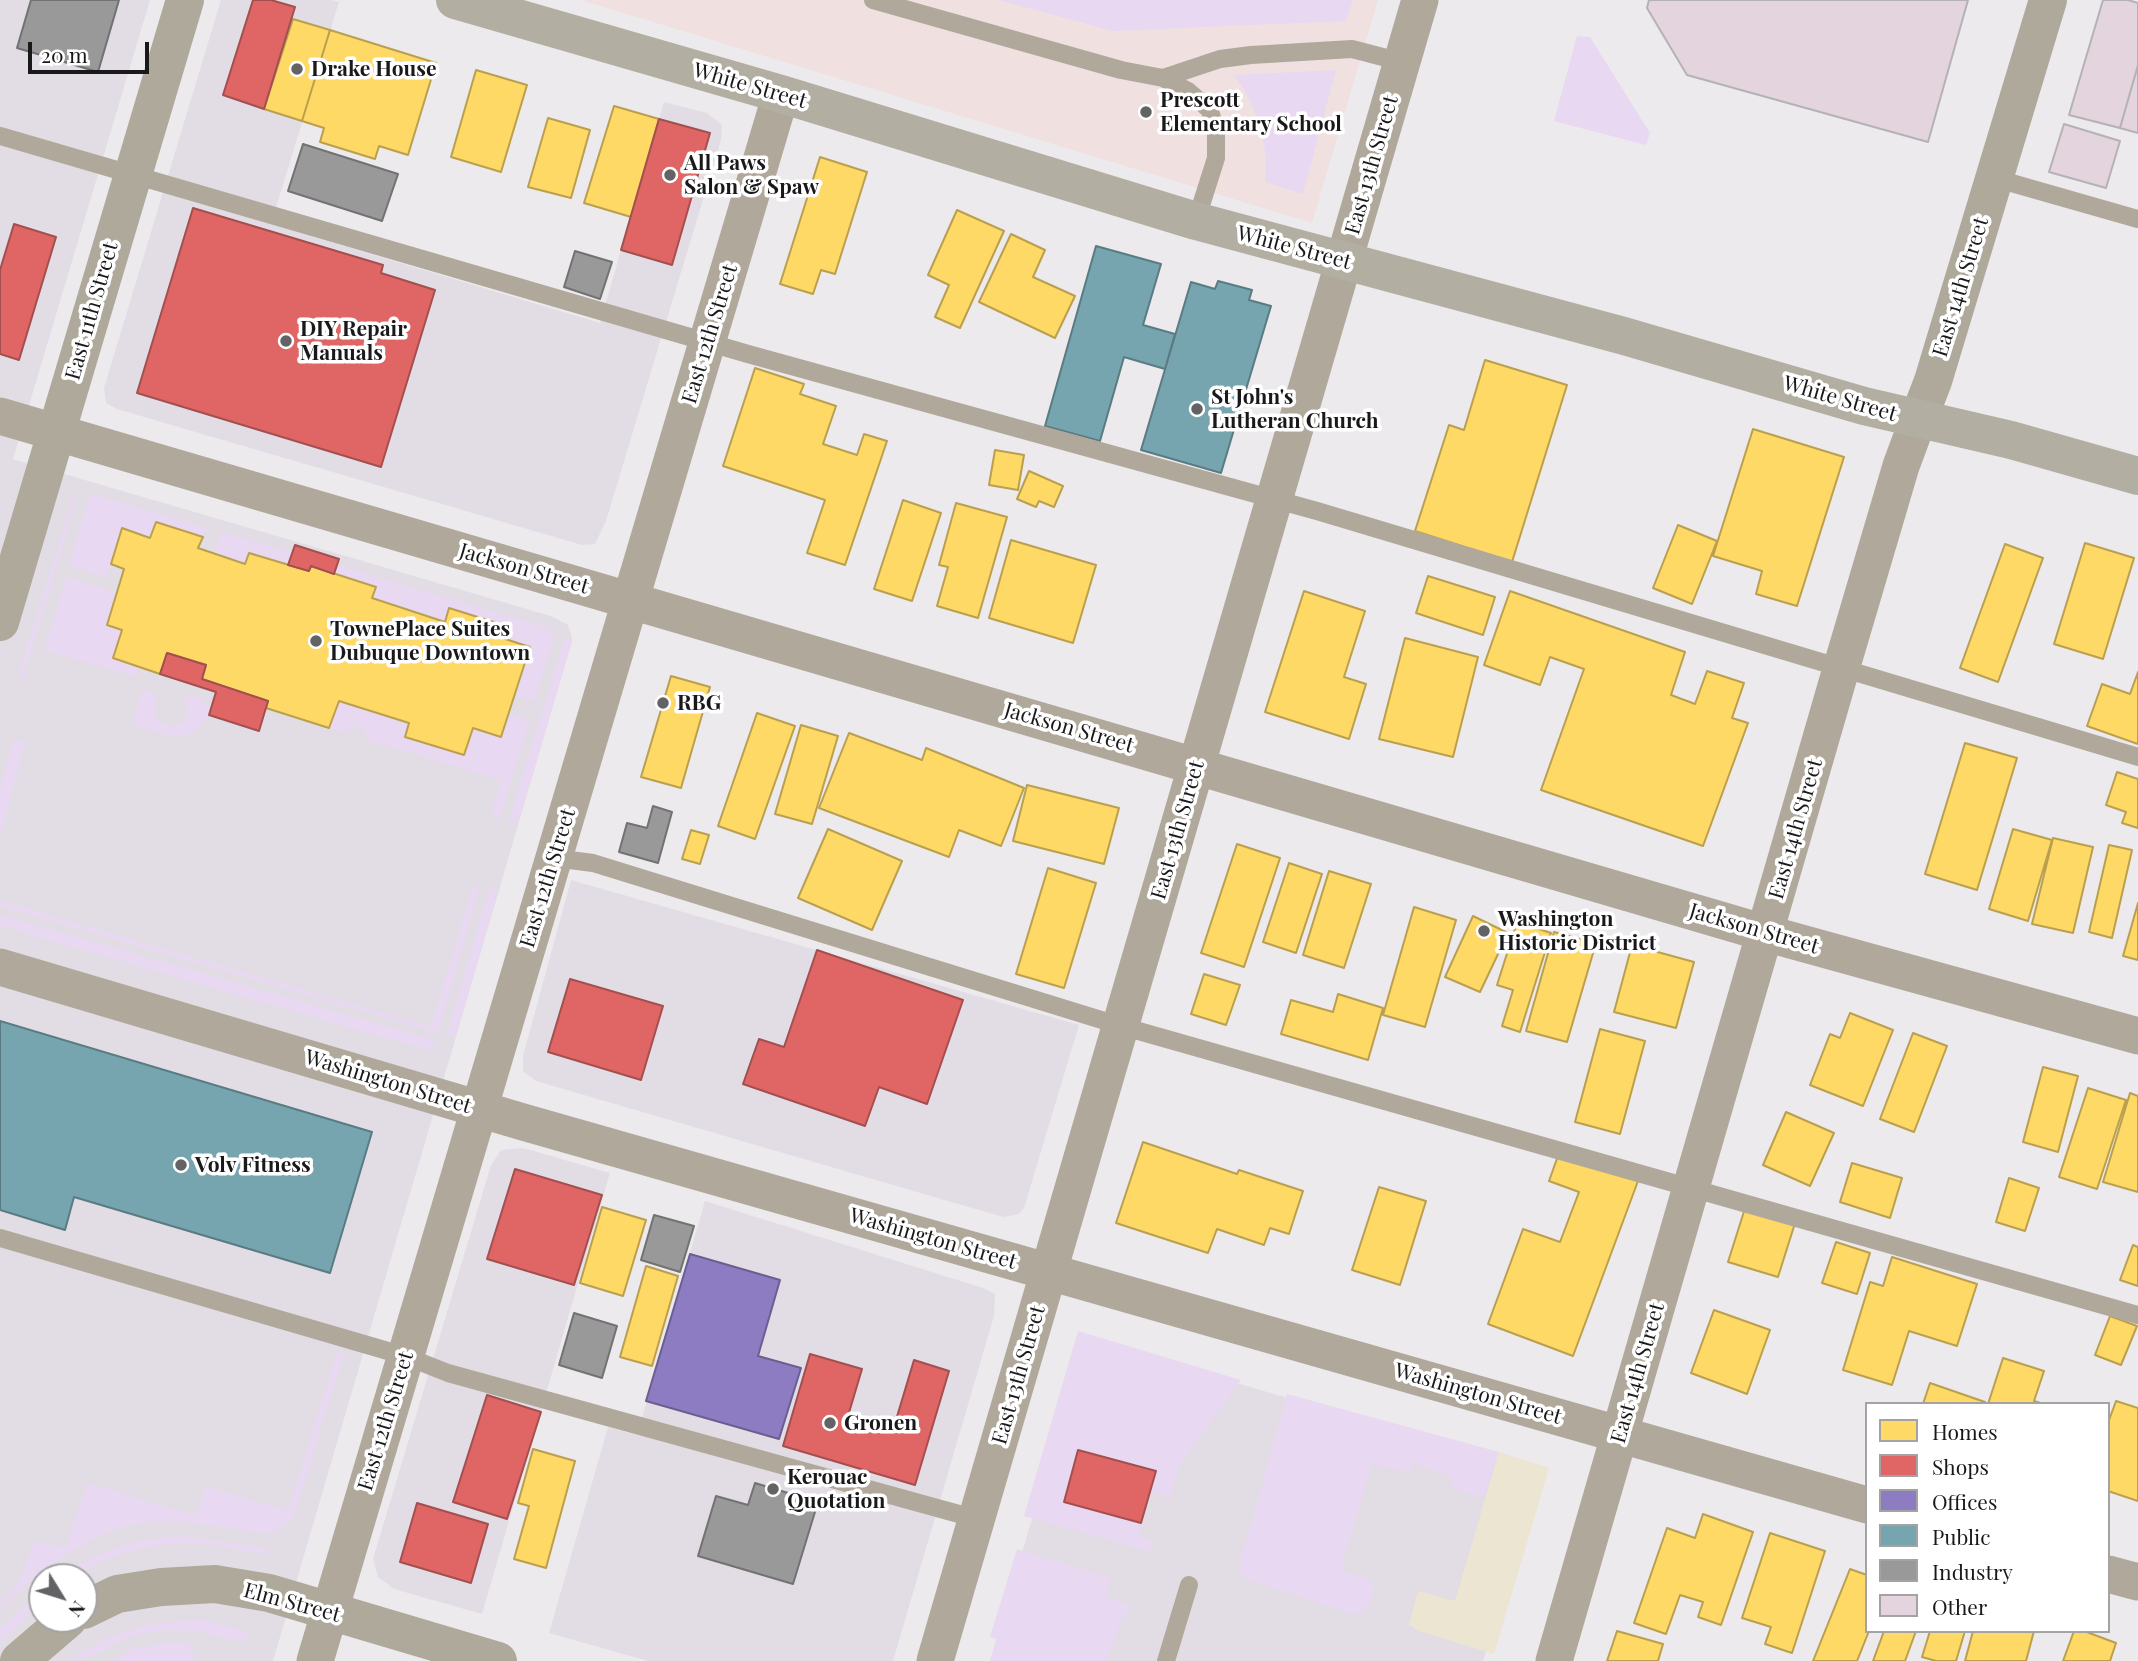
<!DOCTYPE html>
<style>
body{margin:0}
#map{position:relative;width:2138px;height:1661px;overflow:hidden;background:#eceaed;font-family:"Playfair Display",serif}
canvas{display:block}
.legend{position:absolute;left:1865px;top:1402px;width:245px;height:231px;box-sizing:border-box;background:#fff;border:2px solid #a3a3a3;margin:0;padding:9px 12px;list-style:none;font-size:21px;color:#19181a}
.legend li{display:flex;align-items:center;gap:14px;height:35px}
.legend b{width:35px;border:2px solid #a3a3a3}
.north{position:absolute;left:28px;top:1563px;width:70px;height:70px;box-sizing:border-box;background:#fff;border:2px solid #a3a3a3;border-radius:50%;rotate:128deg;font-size:19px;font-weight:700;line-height:28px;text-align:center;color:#19181a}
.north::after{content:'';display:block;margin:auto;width:24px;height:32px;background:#636264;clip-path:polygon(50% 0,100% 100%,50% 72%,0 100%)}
.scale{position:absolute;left:28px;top:42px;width:121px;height:32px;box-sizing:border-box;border:4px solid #19181a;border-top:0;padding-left:9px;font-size:21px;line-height:24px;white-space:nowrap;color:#19181a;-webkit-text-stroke:5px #fff;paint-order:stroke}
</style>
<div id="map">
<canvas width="2138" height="1661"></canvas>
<ul class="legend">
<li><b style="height:19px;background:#ffd966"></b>Homes</li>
<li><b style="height:19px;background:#e06666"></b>Shops</li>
<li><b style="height:19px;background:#8e7cc3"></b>Offices</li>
<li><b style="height:19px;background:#76a5af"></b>Public</li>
<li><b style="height:19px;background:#999"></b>Industry</li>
<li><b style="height:19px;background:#e4d4dd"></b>Other</li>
</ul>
<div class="north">N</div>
<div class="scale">20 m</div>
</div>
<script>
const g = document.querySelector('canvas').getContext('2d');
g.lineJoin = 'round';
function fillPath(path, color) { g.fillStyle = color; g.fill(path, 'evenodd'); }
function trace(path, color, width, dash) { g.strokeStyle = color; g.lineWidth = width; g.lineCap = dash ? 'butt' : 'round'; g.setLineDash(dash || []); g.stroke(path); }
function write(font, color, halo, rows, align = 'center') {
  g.font = font + ' "Playfair Display",serif'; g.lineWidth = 7; g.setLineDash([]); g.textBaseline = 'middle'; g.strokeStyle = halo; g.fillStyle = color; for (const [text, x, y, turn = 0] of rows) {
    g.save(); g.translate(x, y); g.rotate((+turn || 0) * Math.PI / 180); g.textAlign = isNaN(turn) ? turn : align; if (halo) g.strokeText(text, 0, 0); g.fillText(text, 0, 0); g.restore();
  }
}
const built = new Path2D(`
 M0,0H150L13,459L551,616L568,625L571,635L572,641L273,1661H0ZM42,1577H84V1619H42Z
 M221,0H331L339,2L271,224L600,323L664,102L707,113L722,125L721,140L606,521L595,544L582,545L117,409L106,403L104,388Z
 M571,880L1079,1025L1024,1208L1019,1214L1003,1217L536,1081L523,1071V1056Z
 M523,1148L610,1173L482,1614L394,1589L378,1577L373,1559L491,1165L501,1150Z
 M705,1201L983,1288L995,1294L994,1316L893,1661H648L549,1633L608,1427L637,1435Z
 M1085,1339L1539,1471L1483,1661H990Z`);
const education = new Path2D(`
 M581,0H1378L1312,223Z`);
const green = new Path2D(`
 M998,0H1353L1346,21L1113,31Z
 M1577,36L1590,37L1650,133L1646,145L1554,121Z
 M1336,70L1303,194L1265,182C1269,142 1257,107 1234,75Z
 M93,494L206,528L203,537L156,522L150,538L122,529L106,578L69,566L89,497Z
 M74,496L77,497L21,684L19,672Z
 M222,532L292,553L288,565L249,553L245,564L215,554Z
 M337,565L550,629L554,634L535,701L514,695L530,647L496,636L500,624L450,608L445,622L372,598L376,588L334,574Z
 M67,577L117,593L107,625L122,630L113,658L139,667L136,677L44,650Z
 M565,637L572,641L521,814L507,827Z
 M142,690C164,693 153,701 155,716C163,728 182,732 186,714C188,708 185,703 186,697C198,696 204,701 210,711C203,728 193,734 175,737L137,726L133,722Z
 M339,701L409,723L406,737L464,755L473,728L508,714L529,720L500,818L494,816L492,812L501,780L364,739L366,730L350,725L347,733L329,728Z
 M14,740L26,742L0,835V787Z
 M491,882L496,899L455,1037L447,1035Z
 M472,887L479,888L438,1033L0,906V901L431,1027Z
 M0,915L435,1040L431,1051L0,926Z
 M1078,1331L1241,1380L1179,1466L1170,1497L1150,1491L1155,1471L1078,1450L1064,1502L1141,1523L1139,1535L1151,1541L1154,1547L1147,1551L1024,1516Z
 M337,1352L344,1354L295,1513C286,1526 279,1532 263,1533C231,1529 199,1521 167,1521C101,1521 43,1565 0,1610V1605C19,1586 27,1566 34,1541L66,1548L87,1483L196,1516L205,1486L288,1511Z
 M1287,1394L1499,1452L1484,1497L1460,1491L1452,1486V1477L1413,1463L1409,1472L1372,1464L1341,1570L1369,1580L1374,1585L1369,1607L1361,1613L1353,1614L1248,1580L1238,1570Z
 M185,1536L269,1549L268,1554C246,1554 236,1549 215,1545C195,1542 172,1543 151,1547C131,1550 112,1556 94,1565C79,1572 78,1577 60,1577C104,1549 133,1538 185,1536Z
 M1017,1549L1110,1578L1105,1597L1130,1606L1119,1625L1107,1661H990L997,1639L990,1637Z
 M42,1591V1602L0,1642V1629Z
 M206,1620L247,1632V1638L242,1641C203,1633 175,1624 135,1635C112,1642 94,1661 70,1661C117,1628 150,1622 206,1620Z
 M175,1642L190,1644L195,1661H110L133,1649Z`);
const sand = new Path2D(`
 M1499,1452L1549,1468L1494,1654L1419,1631L1409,1625L1418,1591L1455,1601Z`);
const homes = new Path2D(`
 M293,19L330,30L302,121L264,109Z
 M330,30L436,63L408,155L379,146L375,159L320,142L324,128L302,121Z
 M476,70L527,85L501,172L451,157Z
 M614,106L659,119L631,217L584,203Z
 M548,118L590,130L571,198L528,187Z
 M820,157L867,172L835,274L821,270L813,294L780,284Z
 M957,210L1004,231L960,328L935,317L949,285L928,275Z
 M1011,234L1045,250L1033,277L1075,296L1055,338L979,302Z
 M1485,360L1567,385L1512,562L1415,531L1449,425L1464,430Z
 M755,368L804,384L800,394L836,406L823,444L857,455L864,434L887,441L845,565L807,553L825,500L723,466Z
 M1753,429L1844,457L1797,606L1756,594L1762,571L1713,556Z
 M995,450L1024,455L1018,490L989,485Z
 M1029,471L1063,486L1054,507L1039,501L1036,507L1017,499Z
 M903,500L941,513L912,601L874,589Z
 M956,503L1007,517L978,618L937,606L948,567L939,565Z
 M156,522L203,537L198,548L245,564L249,553L309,571L311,566L376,587L372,598L445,622L449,608L500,624L496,636L530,647L501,737L473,728L464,755L405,737L409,723L339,701L329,728L266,708L268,701L202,679L206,665L167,653L160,674L113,658L122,630L107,625L124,569L111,564L122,528L150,538Z
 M1678,525L1717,541L1692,604L1653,588Z
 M1011,540L1096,565L1073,643L989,618Z
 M2085,543L2134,558L2103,659L2054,644Z
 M2005,544L2043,558L1998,682L1960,668Z
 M1428,576L1495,597L1483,635L1416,613Z
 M1304,591L1365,611L1344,677L1366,684L1349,739L1265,712Z
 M1510,591L1685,652L1671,695L1695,704L1707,671L1744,683L1732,718L1748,723L1703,846L1541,790L1584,669L1550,657L1540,685L1484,665Z
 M1405,638L1478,657L1453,757L1379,739Z
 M2138,672V744L2087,726L2102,684L2130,694Z
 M671,676L710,687L681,788L641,777Z
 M757,713L795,726L755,839L718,826Z
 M801,725L838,736L812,824L775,814Z
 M849,733L922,760L926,748L1024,788L1001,846L959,830L949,857L819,808Z
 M1965,743L2017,758L1977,890L1925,874Z
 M2117,772L2138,779V828L2122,823L2126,812L2106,805Z
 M1027,785L1119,808L1104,864L1013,841Z
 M828,829L902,861L872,930L798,898Z
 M2013,829L2052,840L2028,921L1989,909Z
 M691,830L709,835L700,864L682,859Z
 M2053,838L2093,847L2073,933L2032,924Z
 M1237,844L1280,858L1244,967L1201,953Z
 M2109,845L2132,850L2112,938L2089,932Z
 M1289,863L1322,874L1296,953L1263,942Z
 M1048,868L1096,883L1064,988L1016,974Z
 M1329,871L1371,884L1344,968L1303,955Z
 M2138,903V960L2123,956Z
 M1414,907L1456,920L1425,1027L1383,1015Z
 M1473,916L1508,933L1480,992L1445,977Z
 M1517,922L1551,933L1520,1032L1502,1026L1513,990L1497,985Z
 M1554,932L1596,943L1567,1042L1526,1031Z
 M1632,945L1694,962L1676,1028L1614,1012Z
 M1204,974L1240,985L1226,1025L1191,1014Z
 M1338,994L1383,1008L1368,1060L1281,1034L1291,1000L1333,1012Z
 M1850,1013L1893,1030L1863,1106L1810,1085L1830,1034L1840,1038Z
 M1600,1029L1645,1041L1620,1134L1575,1122Z
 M1913,1033L1947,1046L1914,1132L1880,1119Z
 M2043,1067L2078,1076L2058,1152L2023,1142Z
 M2088,1088L2126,1100L2097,1189L2059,1177Z
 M2130,1093L2138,1096V1192L2103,1182Z
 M1786,1112L1834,1133L1810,1186L1763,1165Z
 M1143,1142L1237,1174L1239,1170L1303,1191L1289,1234L1270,1228L1264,1245L1217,1229L1208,1253L1116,1223Z
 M1559,1153L1638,1181L1573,1356L1488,1324L1523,1229L1560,1242L1579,1192L1549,1181Z
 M1852,1163L1902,1178L1890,1218L1840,1202Z
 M2009,1178L2039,1188L2025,1231L1996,1222Z
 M1379,1187L1426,1201L1400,1285L1352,1270Z
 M1746,1205L1796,1220L1778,1277L1728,1262Z
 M602,1207L646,1220L623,1296L580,1283Z
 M1836,1242L1870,1253L1857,1294L1822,1283Z
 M2133,1245L2138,1247V1286L2120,1280Z
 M1892,1257L1977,1284L1957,1346L1909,1331L1892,1385L1843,1370L1870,1282L1883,1286Z
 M646,1266L678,1276L652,1366L620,1357Z
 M1714,1310L1770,1330L1747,1394L1691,1373Z
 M2110,1316L2137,1326L2121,1365L2095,1355Z
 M2003,1358L2044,1371L2034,1401L2044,1404H1988Z
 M1930,1383L1985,1402L1984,1404H1923Z
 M2116,1401L2138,1408V1501L2108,1491V1423Z
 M533,1449L575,1461L546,1568L514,1559L529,1506L518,1503Z
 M1703,1514L1753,1532L1721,1625L1698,1617L1703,1602L1680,1595L1666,1634L1634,1623L1667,1528L1695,1538Z
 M1770,1533L1825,1551L1792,1653L1765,1644L1771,1627L1742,1618Z
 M1850,1569L1867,1575V1631H1869L1857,1661H1813Z
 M1617,1631L1663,1644L1658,1661H1607Z
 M1884,1631H1916L1905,1661H1873Z
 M1930,1631H1965L1956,1661H1936L1922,1657Z
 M1973,1631H2034L2026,1661H1965Z
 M2074,1631H2084L2116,1643L2110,1661H2063Z`);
const shops = new Path2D(`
 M253,0H271L295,7L264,109L223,95Z
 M659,119L710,133L672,265L621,250Z
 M193,208L383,265L381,273L435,290L381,467L137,393Z
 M14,224L56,237L19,360L0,354V270Z
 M295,545L339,559L334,574L311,566L309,571L288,565Z
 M167,653L206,665L202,679L268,701L259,731L209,715L216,692L160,674Z
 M817,950L963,1000L927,1104L879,1087L865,1126L743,1084L759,1039L784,1047Z
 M570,979L663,1006L641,1080L548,1052Z
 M515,1169L602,1195L574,1285L487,1259Z
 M810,1354L862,1369L848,1416L893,1430L914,1360L949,1371L915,1485L783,1446Z
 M487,1395L541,1412L507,1519L453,1502Z
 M1078,1450L1156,1471L1141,1523L1064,1502Z
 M417,1503L488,1524L471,1583L400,1562Z`);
const offices = new Path2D(`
 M690,1254L780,1280L758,1356L801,1368L779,1439L646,1401Z`);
const public = new Path2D(`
 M1096,246L1161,264L1143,325L1175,334L1165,369L1124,357L1100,441L1045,426Z
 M1218,281L1252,290L1249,300L1271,306L1221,473L1141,450L1191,282L1215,289Z
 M0,1021L372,1132L330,1273L74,1197L65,1230L0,1210Z`);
const industry = new Path2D(`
 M31,0H119L98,72L17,48Z
 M303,144L398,174L382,221L288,191Z
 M575,251L612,262L600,299L564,287Z
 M653,806L672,812L658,863L619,852L627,823L647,828Z
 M654,1215L694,1226L680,1272L641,1260Z
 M574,1313L617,1326L602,1378L559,1365Z
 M755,1483L818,1502L793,1584L698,1556L716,1496L748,1505Z`);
const building = new Path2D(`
 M1649,0H1968L1928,142L1687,75L1647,8Z
 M2103,0H2128L2138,3V65L2120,128L2069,115Z
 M2138,65V133L2120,128Z
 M2064,124L2120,141L2106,188L2049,172Z`);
const lane = new Path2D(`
 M873,0L1121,70L1163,78L1188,91L1210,110L1216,133V158L1196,221
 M1163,78L1220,59L1251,55L1352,49L1402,62
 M0,136L748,354L1317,511L2138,757
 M1994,178L2138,219
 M554,858L593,863L1121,1026L2138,1315
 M0,1238L405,1356L448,1373L977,1519
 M1166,1661L1189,1585`);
const street = new Path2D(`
 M0,416L1765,933L2138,1036
 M0,967L523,1122L1867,1505
 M2108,1574L2138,1582
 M315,1661L781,94
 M935,1661L1420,0
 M1554,1661L1841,669L1901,466L1918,420`);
const secondary = new Path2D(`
 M1918,420L1933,381L2048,0
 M0,622L185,0
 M84,1610L117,1594L161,1587L215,1584L269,1593L498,1661
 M19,1661L68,1619`);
const primary = new Path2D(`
 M455,0L781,94L1196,221L1624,336L1864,406L2011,440L2138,476`);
const markers = [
 [297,69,7,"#636264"],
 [1146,112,7,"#636264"],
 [670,175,7,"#636264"],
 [286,341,7,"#636264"],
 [1197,409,7,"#636264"],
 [316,641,7,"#636264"],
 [663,703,7,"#636264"],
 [1484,931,7,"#636264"],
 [181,1165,7,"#636264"],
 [830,1423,7,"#636264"],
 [773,1489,7,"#636264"]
];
const poiNames = [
 ["Drake House",311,69],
 ["Prescott",1160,100],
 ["Elementary School",1160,124],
 ["All Paws",684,163],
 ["Salon & Spaw",684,187],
 ["DIY Repair",300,329],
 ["Manuals",300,353],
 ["St John's",1211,397],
 ["Lutheran Church",1211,421],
 ["TownePlace Suites",330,629],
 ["Dubuque Downtown",330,653],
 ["RBG",677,703],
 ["Washington",1498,919],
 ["Historic District",1498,943],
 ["Volv Fitness",195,1165],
 ["Gronen",844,1423],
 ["Kerouac",787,1477],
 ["Quotation",787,1501]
];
const streetNames = [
 ["White Street",750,86,16],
 ["East 13th Street",1372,165,-74],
 ["White Street",1294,248,15],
 ["East 14th Street",1961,287,-73],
 ["East 11th Street",92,311,-74],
 ["East 12th Street",710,334,-73],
 ["White Street",1840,399,16],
 ["Jackson Street",524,569,16],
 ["Jackson Street",1069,728,16],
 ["East 14th Street",1796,829,-74],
 ["East 13th Street",1178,830,-74],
 ["East 12th Street",548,878,-73],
 ["Jackson Street",1754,929,16],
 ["Washington Street",388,1082,17],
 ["Washington Street",933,1239,16],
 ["East 14th Street",1638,1373,-74],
 ["East 13th Street",1019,1375,-74],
 ["Washington Street",1478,1394,16],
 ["East 12th Street",386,1421,-73],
 ["Elm Street",292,1603,15]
];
fillPath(built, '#e2dde5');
fillPath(education, '#f0e1e0');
fillPath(green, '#e8d8f1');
fillPath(sand, '#ebe5d2');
fillPath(homes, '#ffd966');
trace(homes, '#ba9f4f', 2);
fillPath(shops, '#e06666');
trace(shops, '#a44f4f', 2);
fillPath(offices, '#8e7cc3');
trace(offices, '#6b5e90', 2);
fillPath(public, '#76a5af');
trace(public, '#5a7b82', 2);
fillPath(industry, '#999');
trace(industry, '#737273', 2);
fillPath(building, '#e4d4dd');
trace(building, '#b4b2b4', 2);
trace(lane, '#b0a99b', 18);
trace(street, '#b0a99b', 37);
trace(secondary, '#afa99b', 38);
trace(primary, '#b2aea2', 38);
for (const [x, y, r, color] of markers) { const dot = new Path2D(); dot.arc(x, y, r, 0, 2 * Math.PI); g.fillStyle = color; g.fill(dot); trace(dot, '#fff', 2.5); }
write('bold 21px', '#19181a', '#fff', poiNames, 'left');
write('21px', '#19181a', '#fff', streetNames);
</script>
